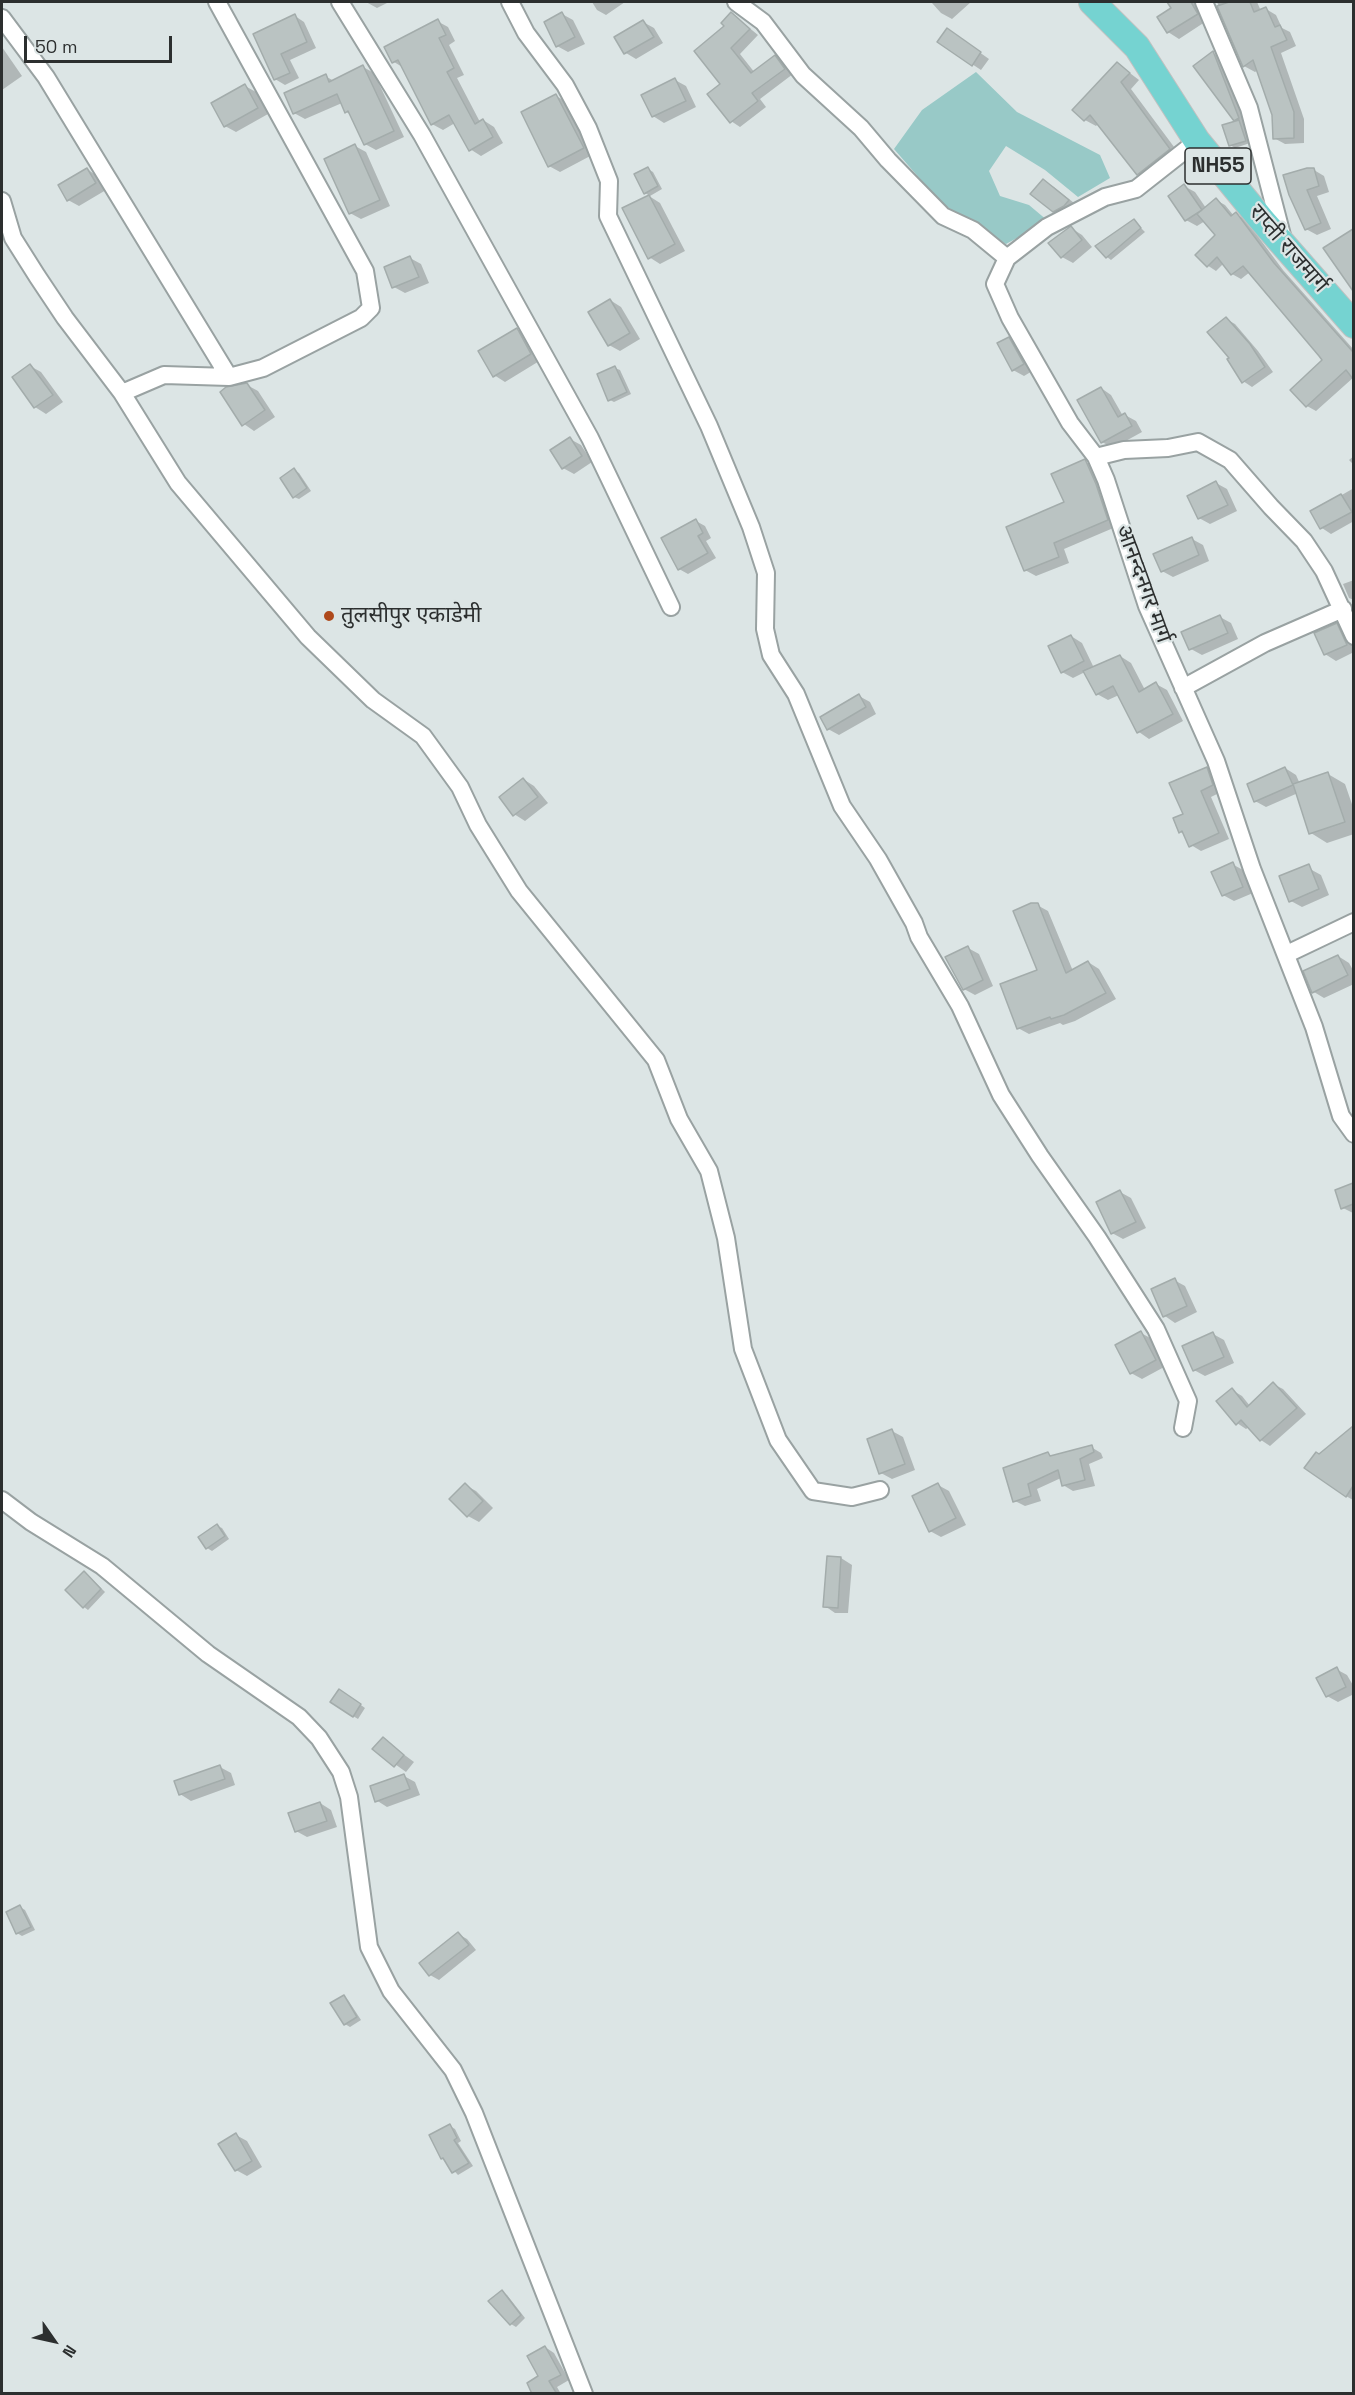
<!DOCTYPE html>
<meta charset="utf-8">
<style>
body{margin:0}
#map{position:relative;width:1355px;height:2395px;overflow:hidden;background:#dce5e5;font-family:"Space Grotesk",sans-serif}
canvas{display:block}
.frame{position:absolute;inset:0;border:3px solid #2c2f2f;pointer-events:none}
.north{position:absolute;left:24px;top:2311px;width:60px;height:60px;-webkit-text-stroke:4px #dce5e5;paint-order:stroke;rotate:124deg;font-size:16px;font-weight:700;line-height:24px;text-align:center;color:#2c2f2f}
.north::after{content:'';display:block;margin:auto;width:21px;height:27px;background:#2c2f2f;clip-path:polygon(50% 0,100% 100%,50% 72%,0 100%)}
.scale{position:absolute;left:24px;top:36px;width:148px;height:27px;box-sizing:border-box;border:3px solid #2c2f2f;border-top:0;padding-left:8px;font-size:18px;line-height:21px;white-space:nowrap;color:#2c2f2f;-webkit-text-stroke:4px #dce5e5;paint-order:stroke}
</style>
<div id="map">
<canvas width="1355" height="2395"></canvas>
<div class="frame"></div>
<div class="north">N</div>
<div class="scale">50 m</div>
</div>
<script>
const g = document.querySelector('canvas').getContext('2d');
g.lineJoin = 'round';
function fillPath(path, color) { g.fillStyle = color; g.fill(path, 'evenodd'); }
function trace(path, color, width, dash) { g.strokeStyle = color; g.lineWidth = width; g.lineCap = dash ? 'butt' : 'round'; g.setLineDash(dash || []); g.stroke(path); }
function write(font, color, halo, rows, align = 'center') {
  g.font = font + ' "Space Grotesk","Noto Sans Devanagari",sans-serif'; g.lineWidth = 4.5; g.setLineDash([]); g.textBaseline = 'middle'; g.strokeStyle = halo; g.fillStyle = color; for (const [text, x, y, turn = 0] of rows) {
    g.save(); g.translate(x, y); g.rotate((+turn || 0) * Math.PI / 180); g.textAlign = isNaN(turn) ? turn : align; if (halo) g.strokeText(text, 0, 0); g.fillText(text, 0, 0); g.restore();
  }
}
const green = new Path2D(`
 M976,72L1017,112L1100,155L1110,178L1078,197L1045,170L1006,146L989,171L1000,196L1029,205L1048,221L1006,244L941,203L894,149L922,110Z`);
const shadow = new Path2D(`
 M366,2H389L377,8Z
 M592,2H625L606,15L597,10Z
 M933,2H971L952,19L941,13L932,3Z
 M1169,2H1199L1208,20L1179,39L1168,32L1159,18L1173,9Z
 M1217,2H1257L1261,11L1266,9L1276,15L1282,28L1290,32L1296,46L1281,53L1304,119V143L1285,144L1274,138L1273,115L1258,70L1255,72L1244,66Z
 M731,13L758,35L740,54L755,73L775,57L784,63L793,74L760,99L766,107L740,127L731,121L722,84L727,26Z
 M562,14L573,20L585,44L568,52L557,46Z
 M295,16L304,22L316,48L290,60L299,78L285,85L275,79L255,34Z
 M437,21L448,27L455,41L449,45L464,75L457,78L480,122L483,120L494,127L503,143L481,156L470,149L455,123L443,130L432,124L404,68L394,62Z
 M643,22L654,28L663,43L636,59L626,53L616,38Z
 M948,30L989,59L981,70L972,64Z
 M2,47L22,76L2,90Z
 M1213,53L1222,58L1247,124L1244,125L1250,143L1235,148L1230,145L1237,122L1195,66Z
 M1118,64L1139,80L1131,89L1180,155L1149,180L1138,174L1098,124L1096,126L1085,120Z
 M363,67L374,73L404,137L376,150L365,144L352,115L346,112L342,103L305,119L294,113L325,76L334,81Z
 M675,80L686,86L696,107L664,123L653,116L643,95Z
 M245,86L256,92L268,114L236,132L225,126Z
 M556,96L567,102L594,154L560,172L549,166Z
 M355,146L366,152L390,206L361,219L350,213Z
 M87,169L97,176L106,190L79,206L68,200Z
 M648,169L653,172L662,189L650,196L645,193Z
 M1314,170L1324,176L1329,192L1317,196L1331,229L1317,235L1306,229L1290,194Z
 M1043,181L1054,187L1079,207L1065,217L1054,211Z
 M1184,186L1195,192L1206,208L1216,200L1225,205L1234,216L1236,214L1245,219L1283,270L1354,350V377L1316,411L1307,406L1324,360L1250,272L1241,279L1232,274L1224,263L1216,271L1207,265L1217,235L1205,221L1197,226L1186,220L1170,196Z
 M649,196L660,203L685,251L660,264L649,257Z
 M1134,221L1145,232L1111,260L1107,257Z
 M1071,228L1082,235L1092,247L1073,263L1062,257Z
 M1352,232L1354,233V286L1337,264Z
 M410,258L421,264L429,283L405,293L394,287Z
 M610,300L621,307L640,339L620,351L609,345Z
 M1226,319L1235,324L1258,351L1273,372L1252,387L1243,381L1231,358Z
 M517,329L528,336L541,360L505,382L494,375Z
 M1009,339L1020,345L1034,370L1024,376L1013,370Z
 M30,366L41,372L63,402L46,414L35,407L14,377Z
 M615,368L620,370L631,394L614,402L610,400Z
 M247,385L258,391L275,417L254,431L244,424Z
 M1101,388L1111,395L1123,416L1125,415L1136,421L1142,432L1113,448L1102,442Z
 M570,439L581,445L592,462L574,474L563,468Z
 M1354,456V465L1349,460Z
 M1084,461L1095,467L1118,526L1064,549L1069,563L1036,576L1025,570L1066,503Z
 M294,470L299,473L311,491L299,499L294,497Z
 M1216,483L1227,489L1237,511L1210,524L1199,518Z
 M1354,488V521L1331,534L1322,528L1312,512Z
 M696,521L705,526L711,538L706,541L716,558L688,574L679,569Z
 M1192,539L1203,545L1209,561L1173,577L1162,571Z
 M1354,580V600L1349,598L1343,584Z
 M1220,617L1231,623L1238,639L1202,655L1191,649Z
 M1336,625L1347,631L1354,644V652L1336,661L1325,654Z
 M1071,636L1082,643L1094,668L1120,656L1131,663L1145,690L1156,684L1167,690L1183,721L1149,739L1139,732L1119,695L1108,700L1097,694L1085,672L1073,678L1062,672Z
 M859,696L870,702L876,714L839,735L828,729Z
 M1207,768L1217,774L1223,791L1211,797L1229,839L1201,851L1191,845L1186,835L1180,832L1185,815Z
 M1285,768L1296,775L1300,784L1328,774L1345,784L1354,810V834L1327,843L1311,833L1298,793L1266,807L1255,801Z
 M523,779L534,786L548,803L525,821L514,814Z
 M1232,864L1243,870L1253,893L1234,901L1223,895Z
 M1310,869L1321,875L1329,895L1302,907L1291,901Z
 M1037,905L1048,911L1073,971L1088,962L1099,969L1116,999L1075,1021L1063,1025L1060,1023L1029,1034L1018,1028L1039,971Z
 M968,948L979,954L993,986L975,995L964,989Z
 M1338,956L1349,963L1354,972V984L1324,998L1314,992Z
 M1354,1185V1213H1353L1343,1208L1337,1191Z
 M1120,1192L1131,1198L1146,1228L1123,1239L1112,1233Z
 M1174,1280L1185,1286L1197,1312L1175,1323L1165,1316L1153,1290Z
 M1141,1333L1152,1339L1166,1366L1142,1379L1131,1373Z
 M1213,1334L1224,1340L1234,1363L1205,1376L1194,1370Z
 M1273,1384L1283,1389L1306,1414L1270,1446L1261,1440L1249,1427L1246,1429L1237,1423L1232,1390L1242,1396L1250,1406Z
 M1352,1429L1354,1470L1347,1476L1354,1481L1353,1500L1346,1496L1319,1455Z
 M892,1431L903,1437L915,1470L892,1479L881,1473Z
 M1091,1447L1101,1453L1103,1458L1089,1464L1095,1486L1073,1491L1063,1485L1061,1478L1037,1489L1041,1501L1025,1506L1015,1501L1048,1454L1053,1456Z
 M465,1485L476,1491L493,1508L479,1522L468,1516L451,1499Z
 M938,1485L949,1491L966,1525L941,1537L930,1531Z
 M217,1526L222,1528L229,1539L212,1551L207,1548L200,1537Z
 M828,1557L841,1558L852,1565L848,1613H835L825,1606Z
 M89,1576L105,1592L88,1610L84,1607Z
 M1336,1669L1347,1675L1354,1687V1694L1338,1702L1327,1696Z
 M344,1693L365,1708L358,1719L353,1716Z
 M383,1739L414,1762L406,1772L374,1749Z
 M220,1767L231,1773L235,1785L191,1801L180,1794Z
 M404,1776L415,1782L420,1795L387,1807L376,1800Z
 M320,1803L331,1810L337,1827L307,1837L296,1831Z
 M20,1907L25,1910L35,1930L22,1936L17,1933Z
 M458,1934L467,1939L476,1950L439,1980L430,1975Z
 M344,1997L348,2000L361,2020L350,2027L345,2024Z
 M450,2126L455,2129L461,2141L458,2143L473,2166L458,2175L442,2158Z
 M236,2135L247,2141L262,2167L247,2176L236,2170Z
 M502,2292L507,2295L525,2318L516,2327L511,2324Z
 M545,2347L554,2353L569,2380L557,2387L561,2394H534L540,2377Z`);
const building = new Path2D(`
 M1167,2H1191L1198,14L1167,33L1157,17L1171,8Z
 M1229,2H1250L1254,12L1266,7L1275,27L1280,25L1287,40L1271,47L1294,112V138L1273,139L1272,115L1253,60L1243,67L1217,6Z
 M562,12L575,37L556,47L544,22Z
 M731,12L750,29L731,48L751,73L775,55L785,69L752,93L758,101L730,123L707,94L720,84L694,51L724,26L721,23Z
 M295,14L307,42L281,54L290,73L274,80L253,34Z
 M438,19L446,35L439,38L454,68L447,72L475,124L483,119L493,137L469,151L449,115L431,125L398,60L392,63L384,47Z
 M643,20L654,37L624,54L614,37Z
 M947,28L981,52L972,66L937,42Z
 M1213,51L1239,118L1234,121L1193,66Z
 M1117,62L1130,73L1121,82L1170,149L1137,175L1090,115L1084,121L1072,110Z
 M363,65L394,131L364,145L348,111L345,113L337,94L293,114L284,93L326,74L329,82Z
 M675,78L686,101L652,117L641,95Z
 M245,84L258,108L224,127L211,103Z
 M556,94L584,148L548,167L521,112Z
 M1239,120L1246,141L1229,146L1222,125Z
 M355,144L380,200L349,214L324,159Z
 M648,167L658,186L644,194L634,174Z
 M87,168L96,183L67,201L58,185Z
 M1307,168H1314L1319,186L1307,190L1321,223L1305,230L1289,195L1283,175Z
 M1043,179L1069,200L1064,206L1053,212L1030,194Z
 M1184,184L1202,210L1185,221L1168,196Z
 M649,195L675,244L648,259L622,208Z
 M1216,198L1231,216L1236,212L1274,263L1353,352V379L1346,370L1306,407L1290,390L1322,360L1319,356L1243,266L1231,275L1217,257L1207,267L1195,255L1215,235L1197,214Z
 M1134,219L1141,228L1106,258L1095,246Z
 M1071,226L1082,240L1061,258L1048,243Z
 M1353,229V291L1323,248Z
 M410,256L419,277L392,288L384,267Z
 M610,299L630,333L608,346L588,312Z
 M1226,317L1250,344L1265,367L1242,383L1227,359L1229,358L1207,332Z
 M517,328L531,354L493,377L478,351Z
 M1009,337L1024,364L1012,371L997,343Z
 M30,364L53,395L34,408L12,377Z
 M615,366L627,392L608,401L597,374Z
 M247,383L265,410L242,426L220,392L226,387Z
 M1101,387L1118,417L1125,413L1132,426L1101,443L1077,400Z
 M570,437L582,456L562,469L550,450Z
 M1085,459L1096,484L1108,520L1054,543L1059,557L1024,571L1006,527L1064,502L1051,474Z
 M294,468L307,488L293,498L280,478Z
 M1216,481L1228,505L1198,519L1187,496Z
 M1341,494L1352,512L1320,529L1310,511Z
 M696,519L703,533L698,536L708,553L678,570L661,538Z
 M1192,537L1199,555L1161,572L1153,554Z
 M1220,615L1228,633L1189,650L1181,632Z
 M1337,623L1347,645L1324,655L1314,633Z
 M1071,635L1084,661L1061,673L1048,646Z
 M1120,655L1139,692L1156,682L1173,714L1137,733L1113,686L1096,695L1083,671Z
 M859,694L866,707L827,730L820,717Z
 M1207,767L1213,785L1201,791L1219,833L1189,847L1182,831L1179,833L1173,818L1183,814L1169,783Z
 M1285,767L1293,785L1254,802L1247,784Z
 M1328,772L1345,822L1309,834L1293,784Z
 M523,778L538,797L513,816L499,797Z
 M1233,862L1243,887L1222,896L1211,872Z
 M1309,864L1319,889L1289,902L1279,876Z
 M1031,903H1038L1066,973L1088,961L1106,993L1064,1015L1051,1019L1050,1017L1017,1029L1000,984L1037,970L1013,911Z
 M968,946L983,980L963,990L945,957Z
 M1338,955L1348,975L1312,993L1303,971Z
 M1353,1183V1204L1341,1209L1335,1190Z
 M1120,1190L1136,1222L1111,1234L1096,1202Z
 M1175,1278L1187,1306L1163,1317L1151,1289Z
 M1141,1331L1156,1360L1130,1374L1115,1345Z
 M1213,1332L1224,1357L1193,1371L1182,1346Z
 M1273,1382L1297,1408L1260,1441L1241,1420L1236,1425L1216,1401L1232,1388L1247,1407Z
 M1353,1426V1486L1346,1497L1304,1468L1316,1452L1319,1454Z
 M892,1429L905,1464L879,1474L867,1439Z
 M1092,1445L1094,1452L1080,1459L1085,1480L1062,1486L1058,1470L1028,1484L1031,1496L1013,1502L1003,1468L1048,1452L1050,1456Z
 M465,1483L483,1501L467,1517L449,1499Z
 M938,1483L956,1518L929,1532L912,1496Z
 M217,1524L225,1536L206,1549L198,1537Z
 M827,1556L841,1557L838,1608L823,1607Z
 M84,1571L101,1589L83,1608L65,1590Z
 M1337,1667L1346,1687L1326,1697L1316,1678Z
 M339,1689L361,1704L353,1717L330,1702Z
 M383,1737L404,1755L394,1767L372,1749Z
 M220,1765L225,1779L179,1795L174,1781Z
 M404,1774L410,1789L375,1802L370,1786Z
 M320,1802L327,1821L295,1832L288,1813Z
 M20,1905L31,1927L16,1934L6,1912Z
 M458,1932L469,1945L429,1976L419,1963Z
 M344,1995L357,2017L344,2025L330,2003Z
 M450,2124L457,2138L454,2140L469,2163L452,2173L443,2158L441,2159L429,2135Z
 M236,2133L252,2161L235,2171L218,2144Z
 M502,2290L521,2315L510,2325L488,2301Z
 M545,2346L561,2375L549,2381L557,2394H532L527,2383L538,2376L527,2356Z`);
const minor = new Path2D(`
 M340,2L422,135L590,438L671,607
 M510,2L526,33L565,85L588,128L609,181L608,216L709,426L751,527L766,573L765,629L771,655L796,694L842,806L878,859L914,923L919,937L960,1006L1001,1095L1040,1156L1097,1237L1156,1329L1188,1401L1183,1428
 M736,2L763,22L803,75L861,128L888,160L943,216L973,230L1007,258
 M1204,2L1249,108L1283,239
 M2,18L46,77L229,377
 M1197,141L1136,189L1105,197L1047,227L1007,258L995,284L1010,318L1070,423L1096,457L1106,480L1147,606L1216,761L1252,869L1314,1027L1341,1116L1354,1134
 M2,201L13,238L37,276L65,318L122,393L178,483L308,637L373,700L423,736L460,787L478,825L519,891L656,1060L679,1119L709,1171L726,1238L743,1349L778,1440L813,1491L852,1497L880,1490
 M122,393L164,375L229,377L263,368L361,318L371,308L365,271L217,2
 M1096,457L1124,450L1168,448L1198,442L1230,460L1271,507L1304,541L1324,571L1354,636
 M1183,688L1265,643L1343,609
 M1287,954L1354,922
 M2,1500L31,1522L102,1566L208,1654L299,1717L319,1738L341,1772L349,1797L369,1947L391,1991L453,2070L474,2113L584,2394`);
const primary = new Path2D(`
 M1092,2L1137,47L1197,141L1261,219L1354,325`);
const markers = [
 [329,616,6,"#ae491b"]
];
const shields = [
 [1218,166,66]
];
const shieldNames = [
 ["NH55",1218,166]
];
const streetNames = [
 ["राप्ती राजमार्ग",1288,249,49],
 ["आनन्दनगर मार्ग",1143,584,70]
];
const poiNames = [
 ["तुलसीपुर एकाडेमी",341,616]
];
fillPath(green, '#98c9c7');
fillPath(shadow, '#0003');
fillPath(building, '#bac3c2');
trace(building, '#a3acab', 1.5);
trace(minor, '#99a2a2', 20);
trace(primary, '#c0c1c1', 28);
trace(minor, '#fff', 16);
trace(primary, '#75d3d1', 26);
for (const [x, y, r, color] of markers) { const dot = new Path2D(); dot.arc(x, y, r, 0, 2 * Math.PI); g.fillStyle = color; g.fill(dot); trace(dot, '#dce5e5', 2); }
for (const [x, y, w] of shields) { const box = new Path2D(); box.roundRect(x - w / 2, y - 18, w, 36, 4.5); g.fillStyle = '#dce5e5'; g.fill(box); trace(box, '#2c2f2f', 1.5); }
write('bold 21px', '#2c2f2f', null, shieldNames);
write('22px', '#2c2f2f', '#dce5e5', streetNames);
write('22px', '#2c2f2f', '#dce5e5', poiNames, 'left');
</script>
